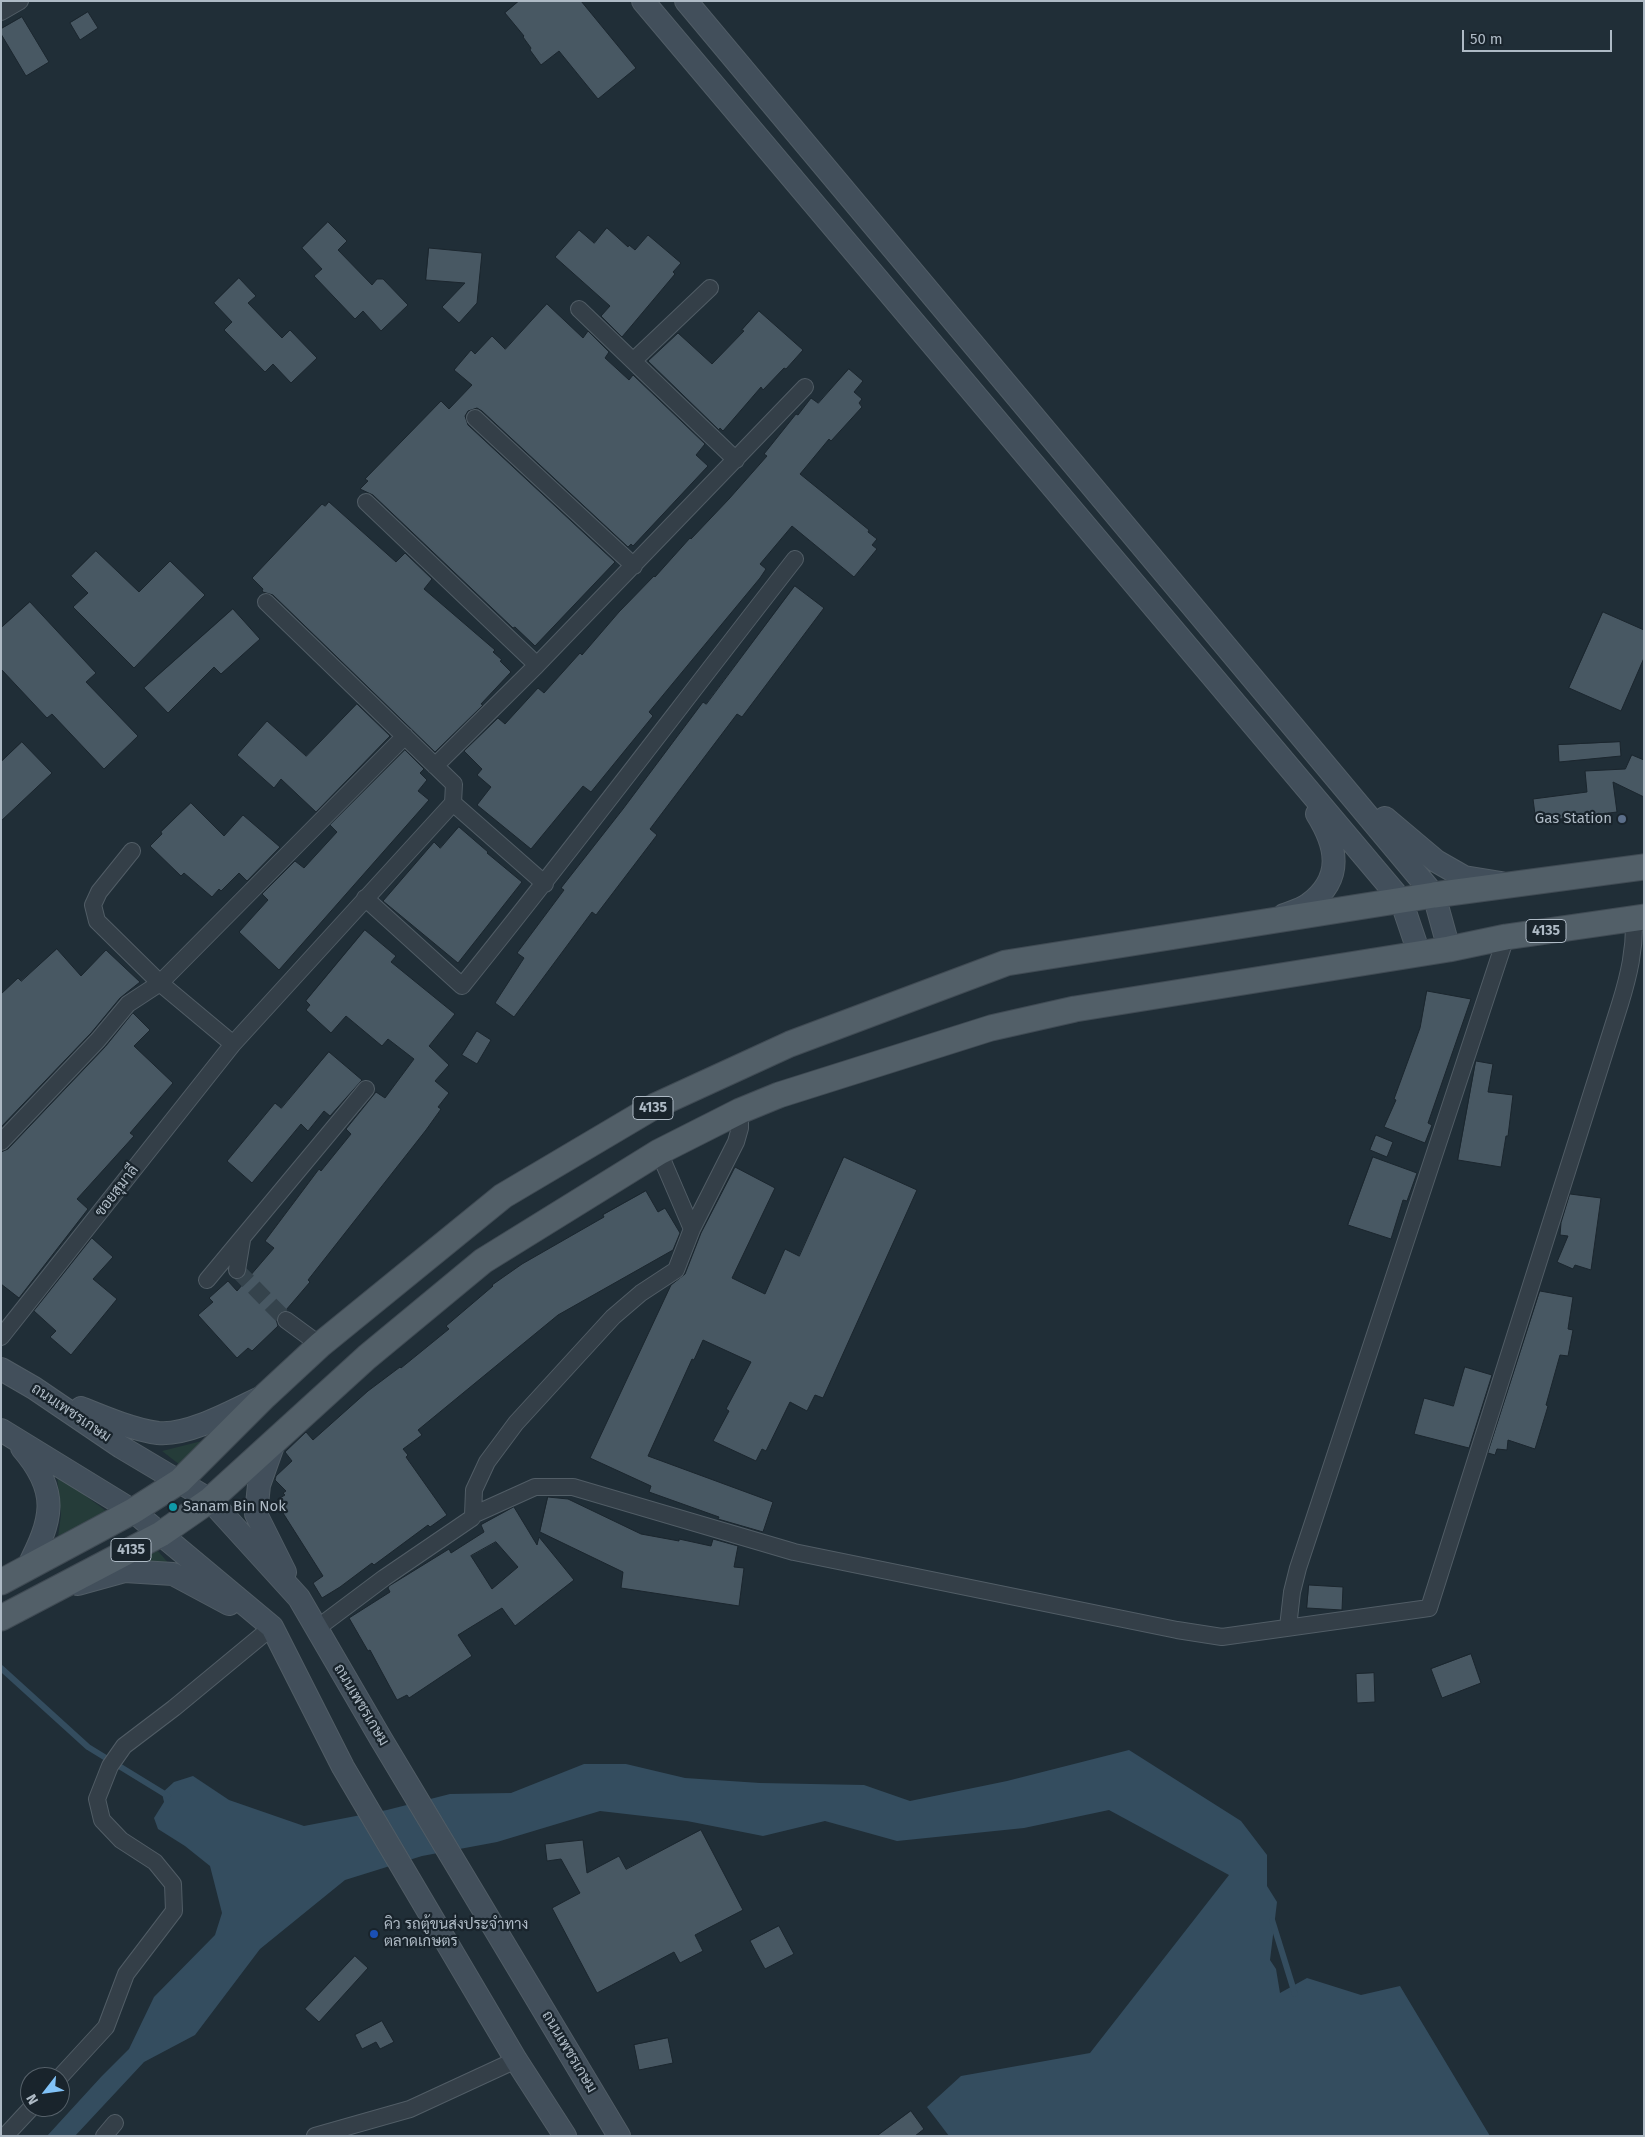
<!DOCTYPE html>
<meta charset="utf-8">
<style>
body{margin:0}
#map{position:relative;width:1645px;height:2137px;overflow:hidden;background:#202e37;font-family:"Fira Sans",sans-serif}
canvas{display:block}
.frame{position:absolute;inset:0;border:2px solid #aebac5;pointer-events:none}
.north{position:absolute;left:20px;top:2067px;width:50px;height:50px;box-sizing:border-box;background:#19242c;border:1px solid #556069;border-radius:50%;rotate:240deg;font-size:14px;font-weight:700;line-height:20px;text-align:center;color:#aebac5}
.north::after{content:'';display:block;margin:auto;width:18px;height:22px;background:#81c2f7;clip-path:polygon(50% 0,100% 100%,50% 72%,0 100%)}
.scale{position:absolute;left:1462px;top:30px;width:150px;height:22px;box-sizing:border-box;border:2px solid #aebac5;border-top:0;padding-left:6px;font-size:15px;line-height:18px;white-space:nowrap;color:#aebac5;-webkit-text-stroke:4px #19242c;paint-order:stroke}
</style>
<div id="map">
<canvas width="1645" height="2137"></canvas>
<div class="frame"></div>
<div class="north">N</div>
<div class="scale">50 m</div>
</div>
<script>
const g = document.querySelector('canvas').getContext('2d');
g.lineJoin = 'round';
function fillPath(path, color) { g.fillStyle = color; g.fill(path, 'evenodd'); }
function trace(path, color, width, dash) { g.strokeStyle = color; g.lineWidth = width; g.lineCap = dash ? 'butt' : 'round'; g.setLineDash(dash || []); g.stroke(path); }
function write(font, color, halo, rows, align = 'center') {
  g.font = font + ' "Fira Sans",Sarabun,sans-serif'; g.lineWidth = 4.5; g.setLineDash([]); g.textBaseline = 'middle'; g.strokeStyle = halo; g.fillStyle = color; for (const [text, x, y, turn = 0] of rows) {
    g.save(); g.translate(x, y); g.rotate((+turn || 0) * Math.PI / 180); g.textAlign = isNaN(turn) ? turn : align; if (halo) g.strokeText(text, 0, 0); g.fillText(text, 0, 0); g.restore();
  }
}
const green = new Path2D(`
 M206,1440L180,1465L162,1451Z
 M57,1475L109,1513L58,1537L61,1515Z
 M157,1550L171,1566H130Z`);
const water = new Path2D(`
 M1129,1750L1241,1821L1267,1855V1886L1277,1902L1270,1960L1276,1969L1280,1993L1307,1978L1361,1995L1400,1986L1490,2136H949L927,2107L961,2076L1090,2053L1229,1875L1109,1810L1024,1828L897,1841L825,1821L763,1836L687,1821L600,1811L497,1842L422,1856L345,1880L260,1949L195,2035L144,2062L75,2136H47L101,2077L129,2049L154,1997L215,1935L222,1913L210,1866L185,1846L158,1829L154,1818L164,1802L162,1793L174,1782L193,1776L229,1800L304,1826L387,1810L450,1794L511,1793L584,1764H626L685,1778L760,1783L864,1785L910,1801L1007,1781Z`);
const stream = new Path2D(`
 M1,1668L88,1747L168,1796
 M1272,1920L1295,1994`);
const building = new Path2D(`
 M519,1H581L636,68L598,99L559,51L541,65L530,50L531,48L523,37L524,36L505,13Z
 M88,12L98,28L80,40L70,23Z
 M22,17L49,62L26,76L1,34V29Z
 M328,222L347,241L338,250L372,285L377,279H383L408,305L381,331L363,311L355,319L314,276L322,269L302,248Z
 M607,228L628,247L629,245L635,250L648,235L681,263L673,272L675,274L622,337L601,316L610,306L555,257L579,230L594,243Z
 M429,248L482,253L477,303L459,323L442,307L465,283L426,280Z
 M239,278L256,296L248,303L282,338L290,330L317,358L291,383L273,364L265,372L224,330L232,322L214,303Z
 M547,304L583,338L588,331L609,352L605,358L629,380L633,375L705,444L696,455L708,466L633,546L631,544L628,547L482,411L477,408L468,411L465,416L468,425L615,562L535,646L515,627L513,628L373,495L360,489L368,481L365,479L441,401L449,409L472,385L454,370L471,350L475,354L492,336L505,349Z
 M759,311L803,350L786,369L784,368L763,390L761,387L723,431L720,428L719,430L648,361L678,333L712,364L744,331L742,330Z
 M849,369L863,381L854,392L862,399L859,403L862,407L831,441L829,439L800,474L869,530L868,532L877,539L872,545L877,549L854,577L792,526L760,564L766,569L760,578L649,712L653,716L591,792L583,786L531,849L477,805L491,787L477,775L482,769L464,751L498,718L505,724L538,688L544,693L580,653L582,655L619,612L654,576L655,577L690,538L691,539L729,499L767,456L764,454L796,414L798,415L811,398L818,403Z
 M329,502L396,562L405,553L432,579L424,589L495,650L493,652L502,660L500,661L511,672L481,704L483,705L435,752L273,595L263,592L262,591L263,589L252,578L322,504L325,506Z
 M96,551L139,592L170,561L205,595L134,668L73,607L88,593L71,576Z
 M795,586L824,608L742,717L737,714L650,829L657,835L596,915L592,912L514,1017L495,1003L524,958L517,953L564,890L561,888L623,809L703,702L706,704Z
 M30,602L96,673L86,682L138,736L104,769L52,714L47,718L1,669V628Z
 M233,609L260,639L221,674L214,667L168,713L144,688Z
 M1603,612L1644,630V658L1621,711L1569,688Z
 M357,704L390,736L316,812L281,779L274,788L237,755L267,721L306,756Z
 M22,742L52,773L1,821V762Z
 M1620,742L1621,756L1559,762L1558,745Z
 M405,750L424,769L420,773L427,780L418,791L429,800L279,970L239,932L268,900L262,894L295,861L304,868L337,832L330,825Z
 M1632,755L1644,760V797L1613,782L1617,812L1536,822L1533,799L1587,792L1585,771L1625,769Z
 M191,803L224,836L243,815L280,847L247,881L239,873L221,891L219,889L212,897L184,873L181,876L150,846L162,834L161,832Z
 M459,827L488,852L487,853L522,882L458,963L383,901L434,842L440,848Z
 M365,930L396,956L391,962L455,1014L429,1046L449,1065L435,1081L449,1093L438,1107L441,1109L426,1130L308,1280L310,1282L286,1310L278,1314L276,1319L278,1326L252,1351L248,1348L237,1358L198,1315L213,1302L209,1298L228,1281L237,1291L274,1248L265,1241L319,1169L321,1171L351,1134L346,1129L376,1092L385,1098L414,1059L388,1039L382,1046L346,1016L331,1033L306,1010L310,1005L306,1001Z
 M57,949L81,976L106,950L140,982L120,998L91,1033L1,1127V994L18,978L21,981Z
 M1427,991L1471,999L1428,1123L1432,1125L1425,1143L1384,1127L1396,1100L1394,1099L1420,1028Z
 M133,1013L150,1030L134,1046L173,1083L130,1133L134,1136L77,1199L88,1209L19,1298L1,1284V1152L8,1149L105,1047Z
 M477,1031L491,1040L477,1064L462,1055Z
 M329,1052L362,1080L330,1116L324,1111L308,1131L301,1124L252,1183L227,1161L275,1103L281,1108Z
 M1476,1061L1493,1064L1488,1092L1513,1095L1508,1136H1506L1501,1167L1458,1160Z
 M1376,1135L1393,1142L1387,1157L1370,1150Z
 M844,1157L917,1190L823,1398L815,1395L807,1411L790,1402L766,1451L762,1449L756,1461L713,1441L729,1411L726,1409L751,1362L703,1340L694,1360L692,1359L648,1456L773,1502L763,1532L718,1519L719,1517L649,1492L651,1486L590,1458L671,1285L685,1274L701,1233L735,1167L775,1188L732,1278L765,1294L785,1249L799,1256Z
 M1373,1157L1417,1173L1407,1201L1403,1200L1391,1239L1348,1225Z
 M646,1191L658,1212L665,1208L680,1233L673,1250L558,1315L418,1430L422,1435L403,1449L408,1455L406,1457L447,1515L430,1527L428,1525L374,1565L372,1563L340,1587L322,1598L313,1583L323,1576L283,1513L285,1511L278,1499L285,1495L283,1493L286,1491L275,1480L276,1476L292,1461L285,1452L306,1432L313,1440L368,1391L400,1367L401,1368L449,1329L446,1326L493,1286L492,1285L522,1264L604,1217L603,1215Z
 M1570,1194L1601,1198L1591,1270L1575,1265L1573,1269L1557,1262L1568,1236L1560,1235L1561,1223Z
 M92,1238L113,1257L93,1279L117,1299L71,1355L50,1337L56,1331L34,1311Z
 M1540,1291L1573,1297L1568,1329L1573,1330L1568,1356L1560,1355L1546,1405L1548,1406L1535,1449L1508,1440L1507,1450L1497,1449L1495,1455L1488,1453Z
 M1465,1367L1492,1375L1469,1448L1414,1434L1424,1398L1453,1406Z
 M548,1497L568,1499L641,1534L679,1541V1539L711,1546L713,1539L738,1546L734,1567L744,1568L739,1606L621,1588L623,1572L540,1532Z
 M514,1507L537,1545L539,1537L574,1580L515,1626L502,1608L458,1635L472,1656L409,1698L407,1695L397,1700L370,1650L368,1651L349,1618L390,1592L388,1588L389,1586L449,1549L451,1553L484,1532L481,1525ZM496,1542L518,1567L492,1589L471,1556Z
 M1309,1585L1343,1587L1342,1610L1307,1608Z
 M1471,1654L1481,1683L1442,1698L1431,1669Z
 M1374,1673L1375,1702L1357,1703L1356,1674Z
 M701,1830L743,1910L695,1935L703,1951L680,1963L674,1952L597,1993L552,1908L580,1893L561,1859L547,1861L545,1844L583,1840L587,1873L619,1856L626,1869Z
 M779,1926L794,1954L765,1969L750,1941Z
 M355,1956L368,1968L319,2022L305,2009Z
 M382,2021L394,2042L380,2049L376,2042L362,2049L355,2035Z
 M668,2038L673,2063L639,2070L634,2045Z
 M911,2111L924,2129L915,2136H877Z`);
const minorTunnel = new Path2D(`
 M237,1270L286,1320`);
const minor = new Path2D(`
 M1,12L20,1
 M579,309L736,460
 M633,361L710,288
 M475,418L634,566
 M366,502L537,665
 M435,766L537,665L805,387
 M453,803L545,884
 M132,851L99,892L93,905L97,921L160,983L233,1044
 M365,898L462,986C575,846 684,701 795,559
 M1,1142L98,1040L128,1004L160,983L405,736
 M659,1152L692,1229
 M237,1270L242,1240
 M207,1280L366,1089
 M286,1320L320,1345
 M1,1337L233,1044L453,803L454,784L266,602
 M473,1515L474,1490L487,1462L516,1423L613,1317L641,1293L676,1270L692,1229L736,1142L740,1128V1111
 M1288,1627L1292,1592L1298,1568L1506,937
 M316,1629L384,1578L472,1518L473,1515L535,1487H573L794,1552L1177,1630L1222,1637L1429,1608L1620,1004C1629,975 1635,949 1634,918
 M60,2077L106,2027L126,1974L174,1911L173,1884L155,1862L121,1840L102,1820L97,1799L110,1766L124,1746L174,1708L272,1627
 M5,2136L32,2107
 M104,2136L115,2123
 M315,2136L410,2109L516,2060`);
const secondary = new Path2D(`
 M643,1L1401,900L1419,953
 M686,1L1434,895L1449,949
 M1385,818L1436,861L1464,877L1501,883
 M1284,915C1292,912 1303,909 1309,904C1344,878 1337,846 1317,814
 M1,1369L34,1388L121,1447L210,1500L299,1598L381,1739L619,2136
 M81,1408C103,1417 134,1430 158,1433C188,1436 233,1411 260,1398
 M1,1430L133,1511L272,1627L343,1767L516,2060L565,2136
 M275,1440L259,1485L256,1514L285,1572
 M22,1448C61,1493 52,1520 27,1569
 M78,1584L125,1571L173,1574L229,1604`);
const primary = new Path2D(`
 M1,1582L133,1511L180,1481L265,1396L320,1345L503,1196L655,1106L790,1044L1006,963L1434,895L1644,867
 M1,1618L161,1534L210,1500L367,1357L483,1261L659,1152L740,1111L779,1095L991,1028L1075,1009L1449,949L1506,937L1644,917`);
const markers = [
 [1622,819,5,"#5c6f8a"],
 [173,1507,5,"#0f9aa8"],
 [374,1934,5,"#1a4fb4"]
];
const shields = [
 [1546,931,40],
 [653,1108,40],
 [131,1550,40]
];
const shieldNames = [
 ["4135",1546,931],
 ["4135",653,1108],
 ["4135",131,1550]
];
const poiNames = [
 ["Gas Station",1612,819,"right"],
 ["Sanam Bin Nok",183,1507],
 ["คิว รถตู้ขนส่งประจำทาง",384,1925],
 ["ตลาดเกษตร",384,1942]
];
const streetNames = [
 ["ซอยสุมาลี",117,1191,-52],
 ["ถนนเพชรเกษม",71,1413,34],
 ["ถนนเพชรเกษม",361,1705,59],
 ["ถนนเพชรเกษม",569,2052,59]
];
fillPath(green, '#253c39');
fillPath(water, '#344d5f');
trace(stream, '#344d5f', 6);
fillPath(building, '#485863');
trace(building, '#1b262e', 1);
trace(minorTunnel, '#35434c', 16, [16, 8]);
trace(minor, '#515d66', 18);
trace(secondary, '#515d66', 24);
trace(primary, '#404b54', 27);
trace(minor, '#343f48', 16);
trace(secondary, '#424f5b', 22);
trace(primary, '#525f68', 25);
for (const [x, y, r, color] of markers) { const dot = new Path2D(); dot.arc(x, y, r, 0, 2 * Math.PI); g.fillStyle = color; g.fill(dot); trace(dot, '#19242c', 2); }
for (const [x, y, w] of shields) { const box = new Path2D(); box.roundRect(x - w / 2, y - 11.5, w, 23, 4); g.fillStyle = '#19242c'; g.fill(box); trace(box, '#aebac5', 1); }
write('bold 14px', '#aebac5', null, shieldNames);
write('15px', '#aebac5', '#19242c', poiNames, 'left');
write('15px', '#aebac5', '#19242c', streetNames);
</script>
